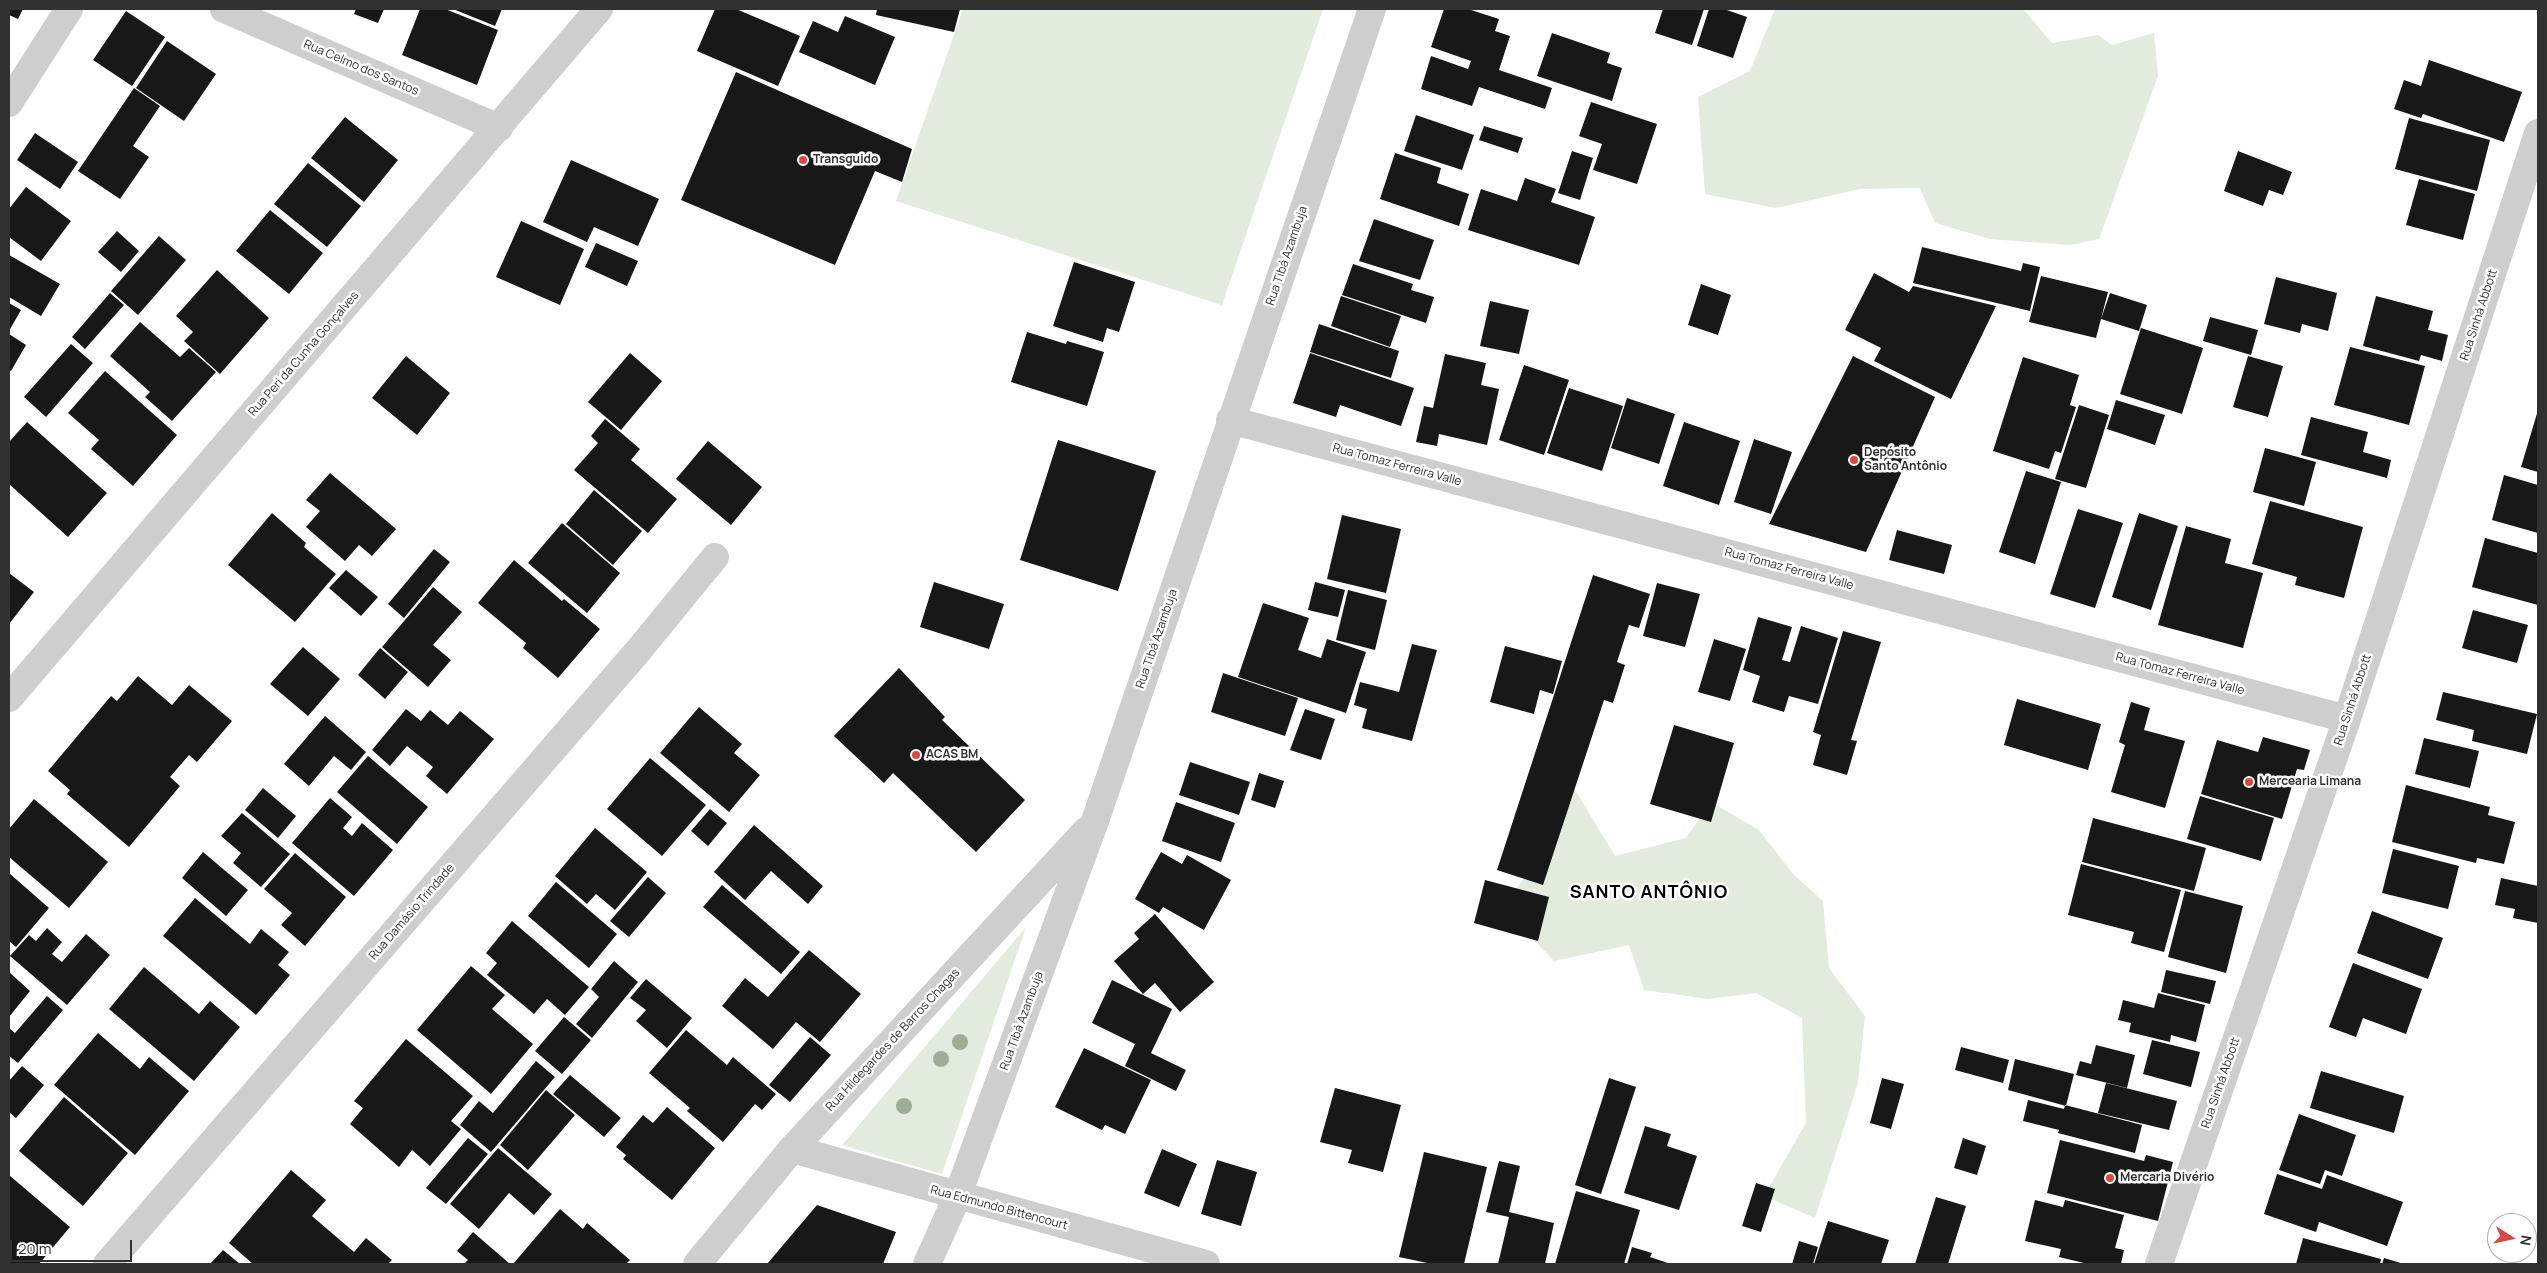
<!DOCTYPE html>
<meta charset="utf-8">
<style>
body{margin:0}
#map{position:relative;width:2547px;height:1273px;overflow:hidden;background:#fff;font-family:Manrope,sans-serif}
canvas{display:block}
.frame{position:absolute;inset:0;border:10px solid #313131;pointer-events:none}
.north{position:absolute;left:2487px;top:1213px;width:50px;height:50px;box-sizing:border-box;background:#fff;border:1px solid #adadad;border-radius:50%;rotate:100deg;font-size:14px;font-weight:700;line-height:20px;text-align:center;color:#313131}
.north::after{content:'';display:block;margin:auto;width:18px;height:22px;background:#d64a45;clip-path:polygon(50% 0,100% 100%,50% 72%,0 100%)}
.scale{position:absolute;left:10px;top:1240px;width:122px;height:22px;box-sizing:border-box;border:2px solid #313131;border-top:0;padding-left:6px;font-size:15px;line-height:18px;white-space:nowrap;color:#313131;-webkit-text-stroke:4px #fff;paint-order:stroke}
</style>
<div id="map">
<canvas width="2547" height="1273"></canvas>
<div class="frame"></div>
<div class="north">N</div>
<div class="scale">20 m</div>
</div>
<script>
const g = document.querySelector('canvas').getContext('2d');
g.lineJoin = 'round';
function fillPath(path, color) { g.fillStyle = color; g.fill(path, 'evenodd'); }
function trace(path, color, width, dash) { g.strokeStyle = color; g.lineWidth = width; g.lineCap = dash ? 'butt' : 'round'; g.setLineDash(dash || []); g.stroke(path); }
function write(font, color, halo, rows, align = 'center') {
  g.font = font + ' Manrope,sans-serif'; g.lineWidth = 5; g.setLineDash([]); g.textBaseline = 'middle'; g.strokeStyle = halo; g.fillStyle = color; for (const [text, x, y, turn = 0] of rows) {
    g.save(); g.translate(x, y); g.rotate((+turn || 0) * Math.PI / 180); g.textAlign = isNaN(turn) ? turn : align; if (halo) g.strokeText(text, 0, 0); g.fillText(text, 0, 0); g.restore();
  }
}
const green = new Path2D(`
 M963,9H1323L1222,305L896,201Z
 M1775,9H2023L2052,43L2098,35L2112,45L2154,33L2158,76L2099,239L2070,245L1990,239L1935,223L1920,188L1860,189L1776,208L1705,194L1698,97L1750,71Z
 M1566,775L1615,856L1686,838L1711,802L1759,830L1793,874L1823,901L1829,968L1865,1016L1858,1083L1815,1218L1764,1196L1806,1123L1802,1018L1756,993L1708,999L1644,990L1629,945L1554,961L1503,908L1550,842Z
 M1026,927L942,1174L842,1145Z`);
const building = new Path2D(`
 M9,9H23L18,19L9,15Z
 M356,9H384L378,23L354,14Z
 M420,9H445L498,30L477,85L402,55Z
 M453,9H502L495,26Z
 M715,9H736L800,36L778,86L697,51Z
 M877,9H960L954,32L876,15Z
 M1444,9H1468L1499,19L1495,31L1510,36L1499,70L1552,88L1545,109L1479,87L1472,106L1421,89L1431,56L1468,69L1471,61L1431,47Z
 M1663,9H1704L1692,45L1655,33Z
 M1709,9H1724L1747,17L1733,58L1697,46Z
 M126,11L165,37L132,86L93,60Z
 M845,16L895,37L875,85L799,52L813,21L838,32Z
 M1552,33L1610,53L1607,63L1622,68L1612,101L1537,76Z
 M167,41L216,74L184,121L136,88Z
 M2429,60L2522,92L2504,142L2423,114L2421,118L2394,109L2404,80L2421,86Z
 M736,72L912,149L902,182L875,171L835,265L681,200Z
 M134,88L160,106L133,146L149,157L120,199L78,171Z
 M1591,102L1657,124L1637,184L1593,170L1602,144L1579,136Z
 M1416,115L1474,135L1462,170L1404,151Z
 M345,117L398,160L364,202L311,158Z
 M2409,118L2490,140L2477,191L2395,169Z
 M1484,126L1523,138L1518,153L1479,140Z
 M35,133L78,162L60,189L17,160Z
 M1572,151L1593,158L1580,200L1558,193Z
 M2238,151L2292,172L2283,195L2269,190L2263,206L2224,191Z
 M1395,153L1441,168L1437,183L1469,194L1459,226L1380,199Z
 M571,160L659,199L638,246L594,227L587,242L543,222Z
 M308,163L361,206L327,247L274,204Z
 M1525,178L1556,189L1551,202L1595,217L1579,265L1468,230L1481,189L1517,201Z
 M2419,179L2475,194L2463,240L2406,225Z
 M26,187L71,221L41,261L9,237V209Z
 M270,210L323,253L289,294L236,251Z
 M1374,219L1434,240L1420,280L1359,261Z
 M521,221L584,249L560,305L496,277Z
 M117,231L139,251L121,272L98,252Z
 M159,236L186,260L138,315L111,291Z
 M596,243L638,261L627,286L585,267Z
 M1922,247L2021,271L2023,263L2040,267L2030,311L1913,283Z
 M9,255L60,284L41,316L9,297Z
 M1074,262L1135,282L1119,332L1107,328L1103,342L1053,326Z
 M1353,264L1413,284L1411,290L1434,297L1426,323L1342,295Z
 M217,270L269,318L220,374L184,341L193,332L176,316Z
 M1874,273L1909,292L1913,286L1996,306L1951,399L1874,361L1881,348L1845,330Z
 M2041,276L2108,292L2096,338L2029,322Z
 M2276,277L2337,293L2328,331L2302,324L2300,333L2264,324Z
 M1701,284L1731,295L1718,335L1688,325Z
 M110,293L124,305L85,349L72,337Z
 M2110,293L2147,305L2139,331L2101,319Z
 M1341,296L1401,316L1390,347L1331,326Z
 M2376,296L2433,311L2428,330L2448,335L2442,361L2421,355L2419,361L2363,346Z
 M1490,301L1529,310L1519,354L1480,346Z
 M9,303L21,310L9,331Z
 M2210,317L2258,330L2251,355L2203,341Z
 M140,322L180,357L189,348L216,372L172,421L145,397L150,392L110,356Z
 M1319,324L1399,351L1391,378L1310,352Z
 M2141,328L2203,348L2182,414L2120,394Z
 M1027,332L1066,344L1067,341L1104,352L1087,406L1011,382Z
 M9,334L26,345L11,371L9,370Z
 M71,344L93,363L46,417L24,397Z
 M2350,347L2425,366L2409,425L2334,405Z
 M630,353L662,381L621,430L588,402Z
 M1310,353L1414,388L1401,426L1340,405L1336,417L1293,403Z
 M1445,354L1486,363L1481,385L1499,389L1487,445L1439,434L1437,446L1416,442L1424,406L1433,408Z
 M406,356L450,393L417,435L372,398Z
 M1853,356L1935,397L1866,552L1769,524Z
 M2248,356L2283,366L2268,417L2233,407Z
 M2023,357L2079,375L2070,405L2076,407L2061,453L2055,451L2049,469L1993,451Z
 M1524,365L1569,380L1544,455L1499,440Z
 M105,371L177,435L133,486L91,449L99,440L68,413Z
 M1569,388L1623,406L1602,471L1547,453Z
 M1627,398L1675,414L1659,464L1611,448Z
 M2116,400L2165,415L2155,445L2107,429Z
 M2079,405L2109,415L2086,488L2055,479Z
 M2538,410V472L2521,467Z
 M2311,417L2368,432L2363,452L2391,460L2387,478L2301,455Z
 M605,419L640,449L631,460L677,499L648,533L574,470L598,443L591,436Z
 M27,422L107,493L68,537L9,484V442Z
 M1684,422L1740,441L1719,505L1663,486Z
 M1754,439L1792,452L1771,514L1734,502Z
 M1058,440L1156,471L1118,591L1020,560Z
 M708,441L762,487L731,525L676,479Z
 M2265,448L2316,462L2304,506L2253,492Z
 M2026,471L2061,482L2035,564L1999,552Z
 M330,473L396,529L372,556L359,545L345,561L306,527L320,511L306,500Z
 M2504,475L2538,485V533L2492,520Z
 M594,490L642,531L613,565L566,524Z
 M2270,501L2363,527L2344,598L2295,585L2297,577L2252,564Z
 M2078,509L2123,523L2095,608L2050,594Z
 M272,513L306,543L304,547L336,574L295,622L228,565Z
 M2139,513L2178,526L2151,610L2112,597Z
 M1342,515L1401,529L1386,593L1327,579Z
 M562,523L620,573L587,613L528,563Z
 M2186,526L2231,539L2225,563L2263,573L2243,648L2158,625Z
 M1897,530L1952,545L1944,574L1889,560Z
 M2485,538L2538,553V605L2472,587Z
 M434,549L450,562L404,618L388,604Z
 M514,560L562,601L564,599L600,629L558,678L523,648L526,643L478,603Z
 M346,570L378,597L361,616L329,588Z
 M9,573L34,592L9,624Z
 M1593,575L1650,594L1639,628L1629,625L1617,662L1625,665L1613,703L1604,700L1543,885L1497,870Z
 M934,582L1004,604L989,649L920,627Z
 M1315,582L1345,590L1338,617L1308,610Z
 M1657,583L1700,594L1685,647L1643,636Z
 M433,587L462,612L433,645L451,660L428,687L382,647Z
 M1348,590L1387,600L1375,650L1336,640Z
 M1263,603L1309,618L1298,650L1321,658L1327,639L1366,652L1346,713L1238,677Z
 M2473,610L2528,625L2517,663L2462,648Z
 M1758,617L1792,627L1782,660L1790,662L1801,626L1838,638L1818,704L1789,696L1784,712L1752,702L1760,676L1743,670Z
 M1843,631L1881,642L1851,740L1857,741L1847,775L1813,765L1821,735L1813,732Z
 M1714,639L1746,649L1730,701L1698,692Z
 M1412,644L1437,650L1412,741L1362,728L1367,709L1354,705L1360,682L1399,692Z
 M1505,646L1562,661L1553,694L1540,690L1534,714L1490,702Z
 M303,647L340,679L308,716L270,684Z
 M380,648L408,672L385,699L358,675Z
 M899,668L945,717L942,720L1025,800L976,852L893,773L884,783L834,736Z
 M1223,673L1298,698L1285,736L1211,712Z
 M138,676L172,705L189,685L232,721L197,762L189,755L170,777L180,786L129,847L67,794L70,790L48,771L111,696L117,701Z
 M2443,692L2537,714L2527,754L2472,741L2474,730L2436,720Z
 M2017,699L2101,724L2088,770L2004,745Z
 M2131,702L2150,708L2144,730L2185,741L2165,808L2111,792L2125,745L2119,742Z
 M699,707L742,744L734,753L760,775L729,812L660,753Z
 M406,709L421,721L430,710L448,725L460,711L494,739L447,794L426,776L433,767L407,746L390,766L372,750Z
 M1305,709L1335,719L1321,760L1290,750Z
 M325,716L366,752L351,770L334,756L309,786L284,764Z
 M1674,725L1734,743L1711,822L1650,804Z
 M2263,737L2310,750L2304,770L2297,769L2282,819L2201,794L2217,740L2258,752Z
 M2424,738L2479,751L2470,788L2415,774Z
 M368,756L428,807L397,844L337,792Z
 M650,758L706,805L662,856L607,809Z
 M1190,762L1250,782L1239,815L1179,795Z
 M1259,773L1284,781L1275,808L1251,800Z
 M2406,785L2490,807L2488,815L2515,822L2504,864L2477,858L2476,863L2392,842Z
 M263,788L296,816L278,838L245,810Z
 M2200,796L2274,818L2261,861L2187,839Z
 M330,798L352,817L343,828L352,836L362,823L393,850L354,896L292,843Z
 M34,799L108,862L69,908L9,857V829Z
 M1176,802L1235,823L1221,862L1162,841Z
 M710,809L727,823L708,846L691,831Z
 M242,813L290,854L261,887L233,863L241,853L221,836Z
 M2093,818L2206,848L2194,891L2082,862Z
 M754,825L823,886L808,904L771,871L745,900L714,872Z
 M595,828L647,872L615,910L596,894L587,904L555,876Z
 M2393,849L2459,866L2448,909L2382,893Z
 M203,852L248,890L226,916L182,878Z
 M1161,852L1182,864L1187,855L1231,880L1204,930L1163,907L1159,913L1135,899Z
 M295,853L346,897L305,946L281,925L292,913L264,889Z
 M2081,864L2181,890L2164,952L2131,943L2134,932L2068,915Z
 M9,873L49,908L16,947L9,941Z
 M648,877L666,893L629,937L610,921Z
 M2501,878L2538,886V923L2513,918L2515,909L2495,905Z
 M1485,880L1549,897L1538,941L1474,923Z
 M556,882L617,934L589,968L528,916Z
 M722,885L800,952L781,974L703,907Z
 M2185,891L2243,906L2226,973L2168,957Z
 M195,898L250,944L261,929L289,952L278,965L290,975L256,1015L163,936Z
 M2372,911L2443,938L2428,979L2357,953Z
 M1155,914L1214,982L1180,1012L1155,983L1143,994L1114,961L1139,939L1134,933Z
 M512,921L589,987L565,1015L547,999L534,1014L487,975L497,963L486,953Z
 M47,928L62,942L52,954L62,962L86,934L110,955L67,1005L10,956L29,935L36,941Z
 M809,950L861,994L820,1042L796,1022L773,1049L722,1006L745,978L768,997Z
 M614,961L638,982L592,1038L576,1024L599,997L591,989Z
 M2353,963L2422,989L2406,1034L2363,1018L2356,1037L2329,1027Z
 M471,966L505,995L492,1009L533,1044L491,1094L417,1030Z
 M144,967L199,1014L210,1001L240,1027L194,1081L109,1009Z
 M2166,970L2216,981L2210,1004L2161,992Z
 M9,972L30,991L9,1017Z
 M646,979L692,1018L667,1048L636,1021L646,1010L630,998Z
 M1112,980L1172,1009L1151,1053L1186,1070L1176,1091L1125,1066L1135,1044L1092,1023Z
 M2158,993L2205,1005L2196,1042L2171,1035L2170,1042L2129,1032L2131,1023L2118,1020L2123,1000L2154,1008Z
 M47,996L63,1010L18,1063L9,1056V1028L15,1033Z
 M564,1017L591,1040L562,1074L535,1051Z
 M686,1030L727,1065L733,1057L776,1094L762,1110L755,1104L723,1142L687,1111L690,1108L649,1073Z
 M98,1033L140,1069L149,1057L189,1091L135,1155L54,1085Z
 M810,1037L831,1055L790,1102L769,1085Z
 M406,1039L473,1096L451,1121L461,1129L430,1166L412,1150L399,1167L350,1124L363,1108L354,1101Z
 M2152,1040L2200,1052L2191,1087L2143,1074Z
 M2096,1045L2135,1055L2127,1088L2076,1075L2080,1061L2091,1064Z
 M1961,1047L2009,1060L2003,1083L1955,1070Z
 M1084,1048L1151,1080L1125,1134L1105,1125L1102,1130L1055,1107Z
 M2015,1059L2074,1074L2066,1106L2008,1090Z
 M536,1061L555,1077L491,1152L460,1125L479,1101L493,1113Z
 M22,1066L44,1085L16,1118L9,1112V1081Z
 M2321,1071L2404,1096L2394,1133L2310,1108Z
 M570,1075L621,1118L604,1137L553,1094Z
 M1609,1078L1636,1087L1601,1194L1575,1185Z
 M1882,1078L1904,1084L1891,1129L1870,1123Z
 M2106,1083L2177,1101L2169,1130L2098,1113Z
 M1335,1088L1401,1105L1383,1172L1348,1163L1352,1150L1320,1142Z
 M546,1090L575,1115L528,1170L500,1145Z
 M64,1097L128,1153L83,1206L19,1151Z
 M2028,1100L2064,1109L2065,1105L2142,1125L2135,1153L2058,1133L2059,1130L2023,1121Z
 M667,1107L715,1148L672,1200L623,1159L626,1155L616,1147L643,1115L653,1123Z
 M2299,1114L2356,1135L2342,1176L2325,1170L2320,1184L2279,1170Z
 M1645,1126L1671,1134L1667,1146L1697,1156L1679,1210L1624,1193Z
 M468,1138L488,1154L446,1204L426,1188Z
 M1963,1138L1986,1146L1977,1175L1954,1168Z
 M2060,1140L2144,1161L2146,1155L2173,1162L2158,1221L2047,1193Z
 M498,1148L552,1194L534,1215L509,1193L479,1229L450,1204Z
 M1162,1149L1197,1164L1179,1207L1144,1193Z
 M1424,1152L1487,1167L1464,1264H1432L1399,1257Z
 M1217,1160L1257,1172L1241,1226L1201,1214Z
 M1499,1161L1520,1166L1509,1212L1554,1223L1545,1264H1498L1509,1217L1486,1212Z
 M291,1170L326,1200L312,1216L354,1252L366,1238L392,1260L388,1264H253L229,1243Z
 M2277,1174L2322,1189L2327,1175L2403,1202L2387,1246L2319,1222L2316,1232L2264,1214Z
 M9,1175L70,1227L39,1264H9Z
 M1756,1183L1775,1189L1761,1232L1742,1226Z
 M1576,1191L1640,1210L1624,1264H1555Z
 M1936,1197L1966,1206L1948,1264H1915Z
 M2035,1200L2063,1207L2065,1200L2124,1215L2115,1248L2124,1250L2121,1264H2088L2059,1257L2061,1249L2025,1241Z
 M817,1205L896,1232L883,1264H767Z
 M560,1209L583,1229L587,1223L630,1260L626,1264H513Z
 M1828,1221L1889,1240L1881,1264H1814Z
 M473,1232L510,1264H464L468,1260L457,1251Z
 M2303,1238L2381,1259L2380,1264H2296Z
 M1799,1241L1818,1247L1813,1264H1792Z
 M1632,1247L1652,1253L1650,1257L1671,1264H1627Z
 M223,1250L240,1264H210Z
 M2384,1258L2404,1264H2382Z`);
const street = new Path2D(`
 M224,9L499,128
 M9,103L69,9
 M1230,420L2347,719
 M9,698L599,9
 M792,1149L1206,1264
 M107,1264L638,651L715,557
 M697,1264L792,1149L1086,831
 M927,1264L957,1197L1095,821L1372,9
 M2159,1264L2347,719L2538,133`);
const trees = [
 [960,1042],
 [941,1059],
 [904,1106]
];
const markers = [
 [803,160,5,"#d64a45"],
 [1854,460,5,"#d64a45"],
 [916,755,5,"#d64a45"],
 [2249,782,5,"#d64a45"],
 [2110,1178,5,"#d64a45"]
];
const streetNames = [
 ["Rua Celmo dos Santos",361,68,23],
 ["Rua Tibá Azambuja",1287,256,-71],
 ["Rua Sinhá Abbott",2479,315,-72],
 ["Rua Peri da Cunha Gonçalves",304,354,-49],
 ["Rua Tomaz Ferreira Valle",1397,465,15],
 ["Rua Tomaz Ferreira Valle",1789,569,15],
 ["Rua Tibá Azambuja",1157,639,-71],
 ["Rua Tomaz Ferreira Valle",2180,674,15],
 ["Rua Sinhá Abbott",2353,700,-72],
 ["Rua Damásio Trindade",412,912,-49],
 ["Rua Tibá Azambuja",1022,1021,-70],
 ["Rua Hildegardes de Barros Chagas",893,1040,-47],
 ["Rua Sinhá Abbott",2221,1083,-71],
 ["Rua Edmundo Bittencourt",999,1208,15]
];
const poiNames = [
 ["Transguido",813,160],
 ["Depósito",1864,453],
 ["Santo Antônio",1864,467],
 ["ACAS BM",926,755],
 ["Mercearia Limana",2259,782],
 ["Mercaria Divério",2120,1178]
];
const districtNames = [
 ["SANTO ANTÔNIO",1649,893]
];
fillPath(green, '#e3eade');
fillPath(building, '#181818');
trace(street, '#cecece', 28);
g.fillStyle = '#9fad97';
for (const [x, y] of trees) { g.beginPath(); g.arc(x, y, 8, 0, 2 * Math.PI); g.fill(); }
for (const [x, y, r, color] of markers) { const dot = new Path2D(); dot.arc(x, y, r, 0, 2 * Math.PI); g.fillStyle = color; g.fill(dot); trace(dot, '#fff', 2); }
write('12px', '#313131', '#fff', streetNames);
write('bold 12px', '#313131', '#fff', poiNames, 'left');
g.letterSpacing = '1px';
write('bold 18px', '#000', '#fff', districtNames);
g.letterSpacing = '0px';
</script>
